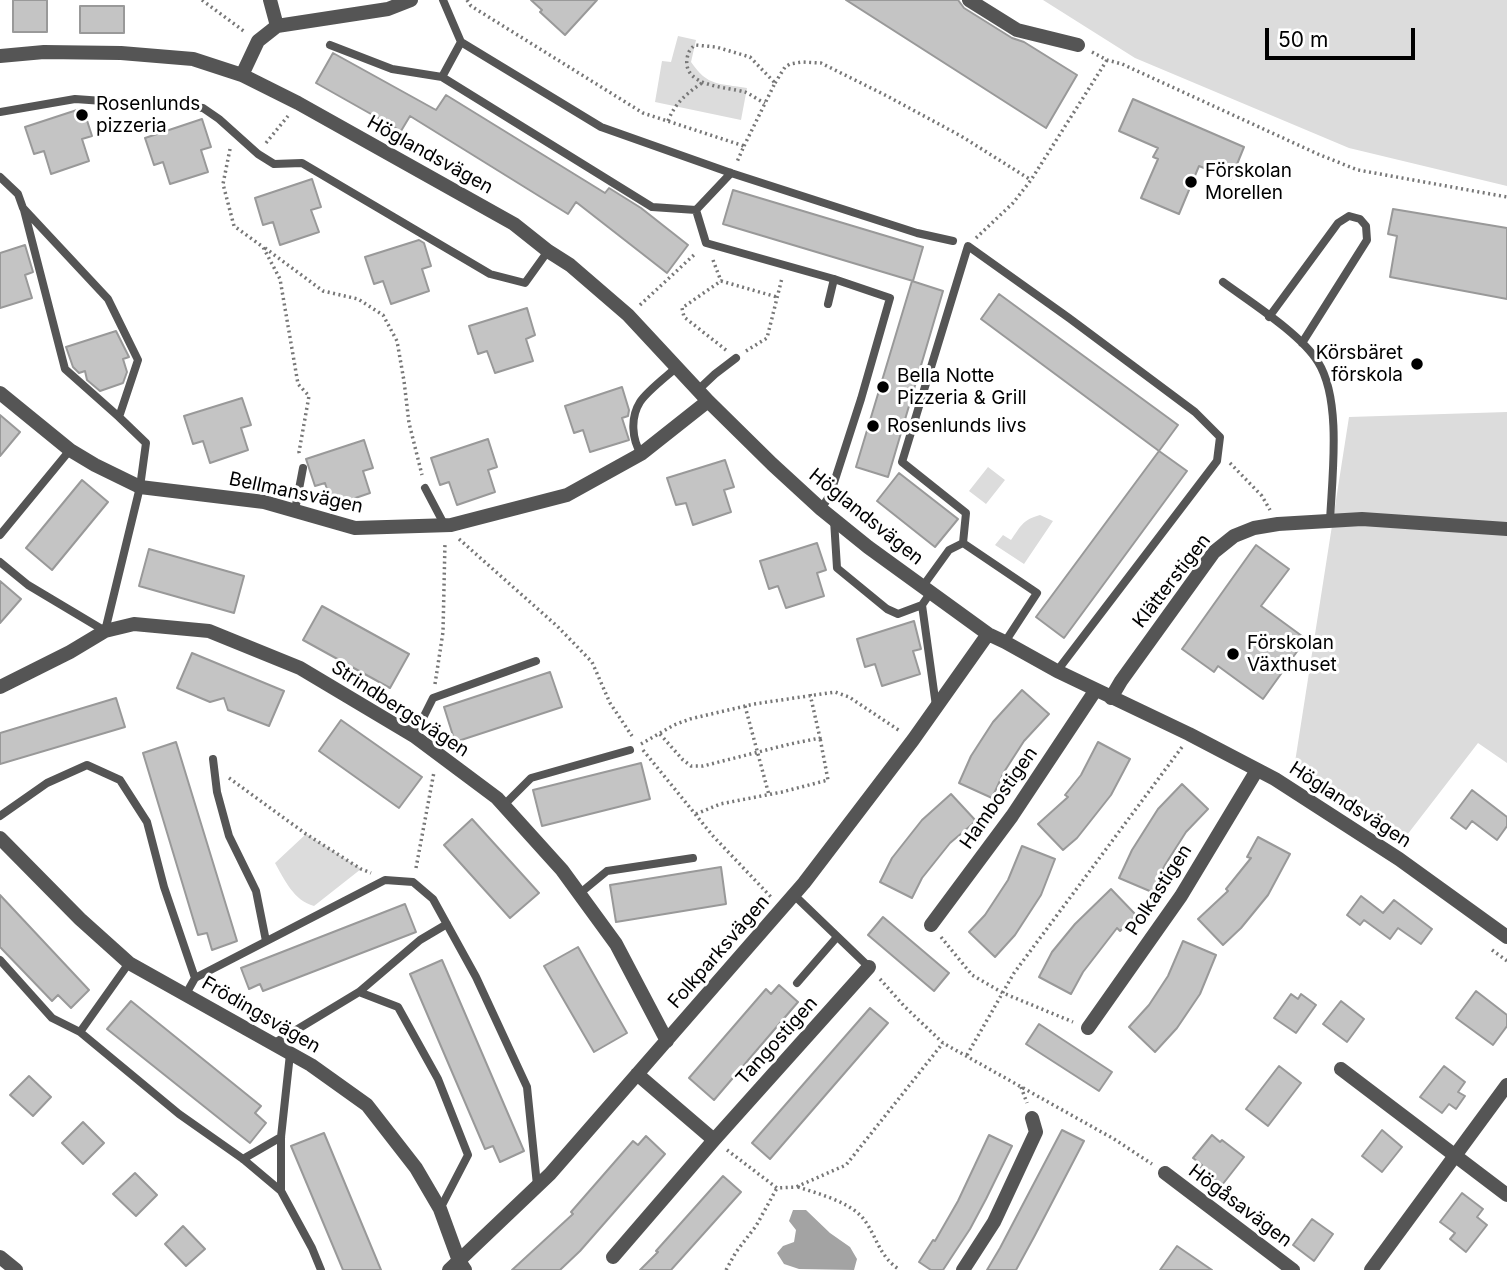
<!DOCTYPE html>
<meta charset="utf-8">
<style>
body{margin:0}
#map{position:relative;width:1507px;height:1270px;overflow:hidden;background:#fff;font-family:Inter,sans-serif}
canvas{display:block}
.scale{position:absolute;left:1265px;top:28px;width:150px;height:32px;box-sizing:border-box;border:4px solid #000;border-top:0;padding-left:9px;font-size:21px;line-height:24px;white-space:nowrap;color:#000;-webkit-text-stroke:5px #fff;paint-order:stroke}
</style>
<div id="map">
<canvas width="1507" height="1270"></canvas>
<div class="scale">50 m</div>
</div>
<script>
const g = document.querySelector('canvas').getContext('2d');
g.lineJoin = 'round';
function fillPath(path, color) { g.fillStyle = color; g.fill(path, 'evenodd'); }
function trace(path, color, width, dash) { g.strokeStyle = color; g.lineWidth = width; g.lineCap = dash ? 'butt' : 'round'; g.setLineDash(dash || []); g.stroke(path); }
function write(font, color, halo, rows, align = 'center') {
  g.font = font + ' Inter,sans-serif'; g.lineWidth = 6; g.setLineDash([]); g.textBaseline = 'middle'; g.strokeStyle = halo; g.fillStyle = color; for (const [text, x, y, turn = 0] of rows) {
    g.save(); g.translate(x, y); g.rotate((+turn || 0) * Math.PI / 180); g.textAlign = isNaN(turn) ? turn : align; if (halo) g.strokeText(text, 0, 0); g.fillText(text, 0, 0); g.restore();
  }
}
const green = new Path2D(`
 M1043,0H1507V186L1349,148L1135,58Z
 M678,36L696,40L691,62C708,87 719,83 747,88L741,120L655,102L662,61L671,62Z
 M1507,412V763L1478,743L1407,835L1295,762L1349,417Z
 M988,467L1005,480L986,504L969,491Z
 M1040,515L1053,521L1024,564L995,545L1003,535L1011,540C1021,526 1022,520 1040,515Z
 M306,834L361,869L314,906C294,901 284,879 275,863Z`);
const water = new Path2D(`
 M793,1210H806L830,1233L850,1247L857,1259L854,1270L799,1269L784,1264L777,1253L783,1246L794,1242L796,1230L789,1221Z`);
const building = new Path2D(`
 M13,0H47V32H13Z
 M531,0H597L565,35L540,12L542,10Z
 M846,0H958L964,8L1012,38L1024,42L1077,75L1046,128Z
 M80,6H124V33H80Z
 M333,53L436,110L446,95L605,193L609,188L641,208L688,245L667,273L576,202L568,214L410,116L401,131L316,83Z
 M1133,99L1244,147L1231,179L1199,166L1179,214L1141,198L1158,159L1153,157L1158,148L1119,131Z
 M83,108L92,136L82,139L89,161L51,174L44,151L34,154L25,127Z
 M202,119L211,147L201,150L208,172L170,184L163,162L154,165L145,138Z
 M312,179L321,207L311,210L319,232L280,245L273,222L263,225L255,198Z
 M733,190L923,247L913,281L723,224Z
 M1393,209L1507,228V299L1390,277L1397,236L1388,234Z
 M419,240L424,243L431,266L422,269L429,291L391,304L383,281L374,284L365,257Z
 M25,245L33,272L25,275L32,298L0,308V253Z
 M912,281L943,291L888,477L856,467Z
 M999,294L1178,425L1159,451L981,319Z
 M527,308L535,335L526,339L533,361L495,373L487,351L478,354L469,326Z
 M116,331L129,357L123,359L127,372L123,383L100,391L87,380L85,371L79,373L73,367L66,347Z
 M622,387L629,410L628,416L622,418L629,440L590,452L583,430L574,433L565,406Z
 M242,398L251,425L241,428L248,450L210,463L203,441L193,444L184,416Z
 M0,415L20,432L0,456Z
 M488,439L497,467L488,470L495,492L457,505L449,482L440,485L431,458Z
 M364,440L373,468L363,471L370,493L332,506L325,483L315,486L306,459Z
 M1159,451L1187,471L1064,638L1036,617Z
 M725,460L734,487L724,490L731,512L693,525L686,503L676,505L667,478Z
 M899,473L958,519L935,547L877,501Z
 M82,480L108,502L52,570L26,548Z
 M817,543L826,570L817,573L824,596L786,608L778,586L769,589L760,561Z
 M1256,545L1289,569L1261,606L1306,639L1263,699L1218,666L1214,672L1182,649Z
 M149,549L244,576L234,613L139,586Z
 M0,581L21,599L0,623Z
 M322,606L409,654L390,688L303,640Z
 M914,621L921,649L913,651L920,674L882,686L875,664L865,667L857,639Z
 M192,653L284,691L269,726L228,710L224,698L210,702L177,688Z
 M550,672L562,707L455,742L444,707Z
 M1022,690L1049,714L1024,741L1004,772L992,798L959,783L971,756L993,722Z
 M116,698L125,727L0,764V733Z
 M341,720L422,777L399,808L319,751Z
 M176,742L237,941L212,950L207,933L198,935L143,753Z
 M1098,742L1130,759L1111,795L1077,838L1063,850L1038,824L1068,797L1065,795L1081,775Z
 M641,763L650,799L542,826L533,790Z
 M1182,784L1208,809L1186,832L1165,865L1152,892L1119,878L1132,850L1158,809Z
 M1472,790L1507,817V826L1497,840L1472,821L1466,829L1451,818Z
 M951,794L976,821L950,843L922,878L912,898L880,882L892,858L922,820Z
 M472,819L539,893L510,918L444,845Z
 M1258,837L1290,854L1268,895L1241,928L1223,945L1198,919L1228,891L1226,889L1251,858L1247,857Z
 M1022,846L1055,859L1041,895L1015,935L995,957L969,932L985,915L1008,880Z
 M721,867L726,904L616,922L610,885Z
 M1111,889L1136,915L1120,931L1117,928L1083,972L1071,994L1039,977L1052,952L1075,924Z
 M0,895L89,990L71,1008L58,995L52,1001L0,947Z
 M1361,896L1383,913L1394,900L1432,929L1421,944L1398,928L1390,939L1364,920L1360,925L1347,915Z
 M405,904L416,932L263,991L260,984L249,989L241,968Z
 M883,917L949,973L934,991L868,935Z
 M1183,941L1216,955L1200,994L1177,1028L1155,1052L1129,1027L1149,1005L1168,976Z
 M578,947L627,1033L594,1052L544,966Z
 M442,960L524,1151L500,1162L493,1146L485,1149L410,974Z
 M779,985L798,1002L714,1100L689,1078L766,989L771,994Z
 M1476,991L1507,1015V1026L1493,1045L1456,1018Z
 M1291,994L1298,999L1301,994L1316,1005L1296,1033L1274,1018Z
 M131,1001L261,1106L255,1113L266,1123L250,1143L107,1029Z
 M1341,1001L1364,1019L1347,1042L1323,1024Z
 M870,1008L888,1023L770,1159L752,1143Z
 M1039,1024L1112,1072L1099,1091L1026,1044Z
 M1279,1066L1301,1083L1268,1126L1246,1109Z
 M1444,1066L1465,1082L1458,1092L1465,1096L1456,1109L1449,1104L1442,1113L1420,1097Z
 M29,1076L51,1097L33,1116L10,1095Z
 M83,1122L104,1143L83,1164L62,1143Z
 M1062,1130L1084,1141L1034,1237L1016,1270H987L1000,1248Z
 M1382,1130L1402,1147L1382,1172L1362,1156Z
 M324,1133L341,1174L381,1270H343L312,1196L291,1146Z
 M989,1135L1012,1146L986,1199L970,1229L943,1270H931L919,1262L933,1240L935,1241L958,1201Z
 M1212,1135L1220,1142L1222,1140L1244,1157L1222,1185L1200,1167L1202,1165L1193,1158Z
 M646,1136L665,1154L580,1251L560,1270H512L573,1214L571,1212L633,1141L638,1145Z
 M135,1173L157,1195L136,1216L113,1194Z
 M723,1176L741,1192L671,1270H640L658,1252L656,1251Z
 M1462,1193L1483,1209L1477,1217L1487,1225L1466,1252L1450,1239L1455,1233L1440,1222Z
 M1312,1219L1333,1234L1314,1261L1293,1245Z
 M183,1226L205,1249L186,1266L165,1244Z
 M1177,1246L1212,1270H1160Z`);
const path = new Path2D(`
 M202,0L245,32
 M467,0L471,6L643,113L744,146L737,162
 M1092,52L1107,60L1122,64L1320,155L1358,170L1507,197
 M775,83L785,67L790,64L802,62L821,63L887,96L961,136L1031,180
 M668,121C675,103 687,93 702,83
 M266,143L288,116
 M744,146L775,83L750,57L716,47L695,45C690,49 688,52 687,59C683,87 728,87 745,92C752,95 758,100 765,103
 M230,149L223,184L234,226L263,247L280,279L298,384L309,396L299,452L300,456
 M976,238L1013,203L1031,180L1107,60
 M265,248L323,291L358,299L383,315L397,341L404,381L409,423L422,475
 M713,260L721,281
 M640,305L696,253
 M726,350L684,317L682,308L721,281L777,297
 M746,351L767,338L782,278
 M1230,463L1262,496L1270,510
 M459,539L557,626L592,662L610,703L632,736
 M435,684L443,632L445,542
 M745,706L769,795
 M660,734L683,760L691,766H703L790,744L820,738L810,694
 M641,744L674,725L690,719L754,704L835,692L849,697L900,731
 M643,750L713,836L771,897
 M229,778L306,834L361,869L371,873
 M696,814L720,804L782,792L828,780L820,738
 M416,868L434,772
 M941,937L972,975L1003,993L1073,1022
 M1492,950L1507,961
 M880,979L904,1006L943,1043L1114,1139L1152,1164
 M967,1055L1014,973L1182,747
 M1021,1087L1027,1103
 M727,1150L777,1188L796,1187L846,1165L943,1043
 M798,1187C819,1194 847,1201 862,1217C877,1235 878,1256 900,1270
 M726,1270L736,1252L756,1226L777,1188`);
const lane = new Path2D(`
 M443,0L461,42L601,127L731,173L917,233L953,241
 M330,45L392,69L442,77L652,207L696,210L731,173
 M442,77L461,42
 M0,112L75,99L203,108L219,119L258,154L274,164L302,163L490,274L525,283L548,251
 M0,177L18,194L23,208L108,299L138,360L119,417L146,443L140,487L105,631L28,585L0,562
 M24,210L65,369L119,417
 M696,210L706,243L834,279L890,298L861,399L830,495L821,509
 M1223,282C1250,302 1301,334 1318,362C1342,400 1332,477 1330,521
 M828,304L834,279
 M1269,317L1338,223L1349,216L1360,219L1366,226L1367,240L1302,343
 M698,390L715,374L736,358
 M641,454C632,439 630,418 640,402C647,391 667,376 677,367
 M425,488L445,526
 M295,510L303,468
 M834,520L837,568L887,609L898,614L922,605L931,592
 M0,535L70,450
 M963,543L966,513L902,462L968,246L1069,318L1195,412L1220,437L1217,461L1057,671
 M923,586L949,550L963,543L1037,593L1005,642
 M922,605L936,706
 M414,736L433,698L536,661
 M213,759L217,792L229,836L256,891L266,941
 M504,805L531,778L630,750
 M0,816L47,783L87,765L120,780L147,822L164,887L195,978
 M579,894L607,871L693,858
 M794,895L869,967
 M0,960L52,1018L80,1032L179,1114L243,1159L281,1191
 M797,983L837,937
 M359,992L420,940L447,924
 M186,994L195,978L385,880L413,882L433,899L476,977L527,1087L537,1185
 M80,1032L129,963
 M273,1044L359,992L398,1007L438,1079L468,1155L440,1209
 M290,1054L281,1137V1191L312,1248L321,1270
 M243,1159L281,1137`);
const street = new Path2D(`
 M270,0L277,26
 M969,0L1017,30L1078,45
 M0,56L44,52L121,53L193,59L242,75L298,103L514,224L548,251L570,265L628,315L708,401L772,464L821,509L868,547L988,634L1005,642L1057,671L1189,734L1275,779L1399,859L1507,937
 M242,75L258,41L277,26L388,9L411,0
 M0,393L70,450L95,465L140,487L264,502L355,528L451,525L567,495L641,454L708,401
 M0,687L70,652L105,631L134,624L209,631L300,668L414,736L497,798L562,870L616,944L667,1041
 M1111,698L1121,681L1214,552L1234,536L1254,528L1278,524L1362,519L1507,529
 M0,838L80,919L129,963L311,1065L367,1105L416,1168L440,1209L459,1261L465,1270
 M931,925L1012,816L1095,691
 M1088,1028L1181,896L1257,770
 M1341,1069L1507,1195
 M637,1074L714,1140
 M1165,1173L1293,1270
 M0,1257L16,1270
 M613,1257L714,1140L869,967
 M449,1270L550,1174L804,883L913,740L988,634
 M963,1270L994,1222L1036,1132L1032,1118
 M1371,1270L1507,1085`);
const markers = [
 [82,115,7,"#000"],
 [1191,182,7,"#000"],
 [1417,364,7,"#000"],
 [883,387,7,"#000"],
 [873,426,7,"#000"],
 [1233,654,7,"#000"]
];
const poiNames = [
 ["Rosenlunds",96,104],
 ["pizzeria",96,126],
 ["Förskolan",1205,171],
 ["Morellen",1205,193],
 ["Körsbäret",1403,353,"right"],
 ["förskola",1403,375,"right"],
 ["Bella Notte",897,376],
 ["Pizzeria & Grill",897,398],
 ["Rosenlunds livs",887,426],
 ["Förskolan",1247,643],
 ["Växthuset",1247,665]
];
const streetNames = [
 ["Höglandsvägen",430,155,29],
 ["Bellmansvägen",296,493,12],
 ["Höglandsvägen",866,517,39],
 ["Klätterstigen",1172,581,-52],
 ["Strindbergsvägen",400,709,33],
 ["Hambostigen",999,798,-55],
 ["Höglandsvägen",1350,805,33],
 ["Polkastigen",1159,890,-57],
 ["Folkparksvägen",719,952,-49],
 ["Frödingsvägen",261,1015,30],
 ["Tangostigen",777,1041,-48],
 ["Högåsavägen",1240,1206,37]
];
fillPath(green, '#dcdcdc');
fillPath(water, '#a3a3a3');
fillPath(building, '#c4c4c4');
trace(building, '#999', 2);
trace(path, '#777', 3.5, [2, 3.5]);
trace(lane, '#555', 8);
trace(street, '#555', 14);
for (const [x, y, r, color] of markers) { const dot = new Path2D(); dot.arc(x, y, r, 0, 2 * Math.PI); g.fillStyle = color; g.fill(dot); trace(dot, '#fff', 2.5); }
write('19px', '#000', '#fff', poiNames, 'left');
write('19px', '#000', '#fff', streetNames);
</script>
